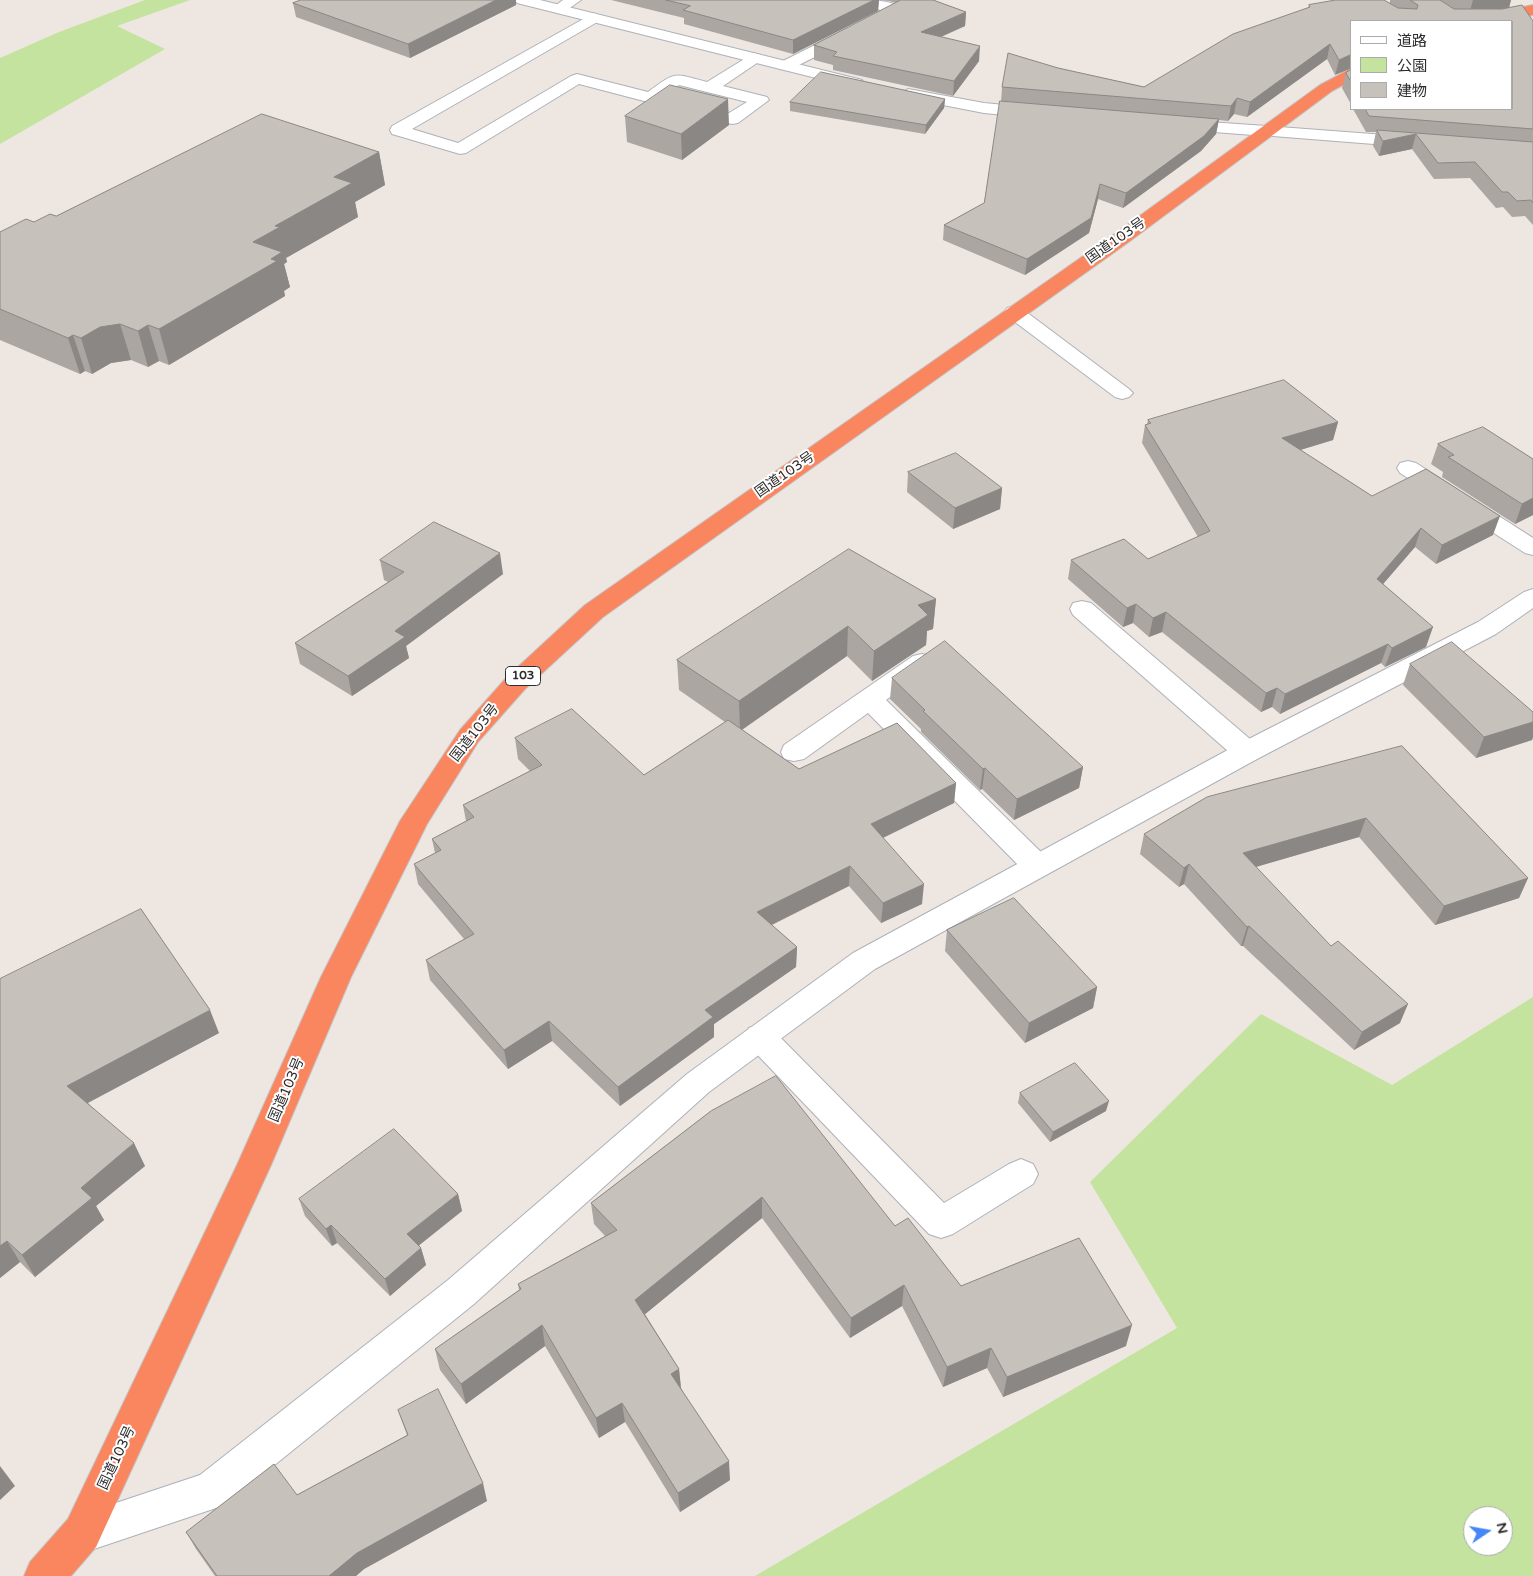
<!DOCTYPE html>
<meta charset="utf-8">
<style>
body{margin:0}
#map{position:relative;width:1533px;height:1576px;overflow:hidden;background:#eee6e1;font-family:"Varela Round","Noto Sans JP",sans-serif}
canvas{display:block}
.legend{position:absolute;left:1350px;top:20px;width:162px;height:90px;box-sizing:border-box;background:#fff;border:1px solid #ababab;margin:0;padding:6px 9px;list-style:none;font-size:15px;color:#2d2d2d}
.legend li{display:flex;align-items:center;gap:10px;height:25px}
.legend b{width:25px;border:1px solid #ababab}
.north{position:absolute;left:1463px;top:1506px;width:50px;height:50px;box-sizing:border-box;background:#fff;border:1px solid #ababab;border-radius:50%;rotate:78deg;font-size:14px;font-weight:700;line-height:20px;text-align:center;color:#2d2d2d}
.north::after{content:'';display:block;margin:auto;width:18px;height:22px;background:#4687f6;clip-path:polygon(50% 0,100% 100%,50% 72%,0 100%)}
</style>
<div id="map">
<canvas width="1533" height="1576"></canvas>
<ul class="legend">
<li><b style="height:6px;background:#fff"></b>道路</li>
<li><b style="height:14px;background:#c3e39f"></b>公園</li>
<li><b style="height:14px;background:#c7c1bc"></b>建物</li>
</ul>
<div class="north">N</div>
</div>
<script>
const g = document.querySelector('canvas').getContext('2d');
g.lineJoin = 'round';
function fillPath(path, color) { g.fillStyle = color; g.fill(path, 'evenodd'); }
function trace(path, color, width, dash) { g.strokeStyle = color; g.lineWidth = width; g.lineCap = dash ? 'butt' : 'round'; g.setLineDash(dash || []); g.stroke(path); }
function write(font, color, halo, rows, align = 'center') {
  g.font = font + ' "Varela Round","Noto Sans JP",sans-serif'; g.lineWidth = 4; g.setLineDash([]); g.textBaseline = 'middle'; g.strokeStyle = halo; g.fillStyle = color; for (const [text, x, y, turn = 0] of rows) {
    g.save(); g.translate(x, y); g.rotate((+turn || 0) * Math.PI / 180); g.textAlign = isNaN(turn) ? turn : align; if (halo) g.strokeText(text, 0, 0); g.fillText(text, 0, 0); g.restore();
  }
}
const green = new Path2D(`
 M145,0H190L117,26L165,49L0,144V58L59,32Z
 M1533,997V1576H755L1177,1328L1090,1182L1261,1014L1392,1085ZM1473,1516H1503V1546H1473Z`);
const lane = new Path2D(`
 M563,0H581L564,12H554L551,9Z
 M859,0C872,0 894,0 904,10L901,13L791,69H779L777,66L779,63L883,11L861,3Z
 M594,13L602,18L599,21L412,129L458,143L571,76L577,74L648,92C677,71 672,73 707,82L754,53L760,55L762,58L760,61L723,86L767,97L769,100L738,123L732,124L579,84L466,153L460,154L392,134L390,130L392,126ZM679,85L747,102L729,113L664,96Z
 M1014,306L1021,308L1129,389L1133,393L1129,397L1122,399L1115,397L1007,316L1004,312L1007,308Z
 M1408,461L1416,463L1533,538V555L1525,553L1400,473L1397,468L1400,463Z
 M1082,601L1091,603L1257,745L1260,752L1257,759L1247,761L1237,759L1073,615L1070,609L1073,603Z
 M922,654L931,656L935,662L931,668L886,700L1047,858L1051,866L1047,874L1037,877L1027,874L868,713L804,759L794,761L784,759L781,752L784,745L913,656Z
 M760,1024L771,1028L944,1203L1009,1164L1021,1159L1033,1164L1038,1174L1033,1184L953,1234L941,1238L929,1234L749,1046L744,1037L749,1028Z`);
const street = new Path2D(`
 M1266,126L1412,137L1418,138L1421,142L1418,146L1412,147L1260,135L1258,131L1260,127Z
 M1533,589V608L1496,634L1257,759L875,969L709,1092L474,1304L225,1505L82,1553L68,1547L62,1533L68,1519L200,1475L448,1280L687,1074L853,953L1237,745L1478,622L1524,592Z`);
const secondary = new Path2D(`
 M515,0H540L862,80L864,83L856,88L517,3Z
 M908,89L984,103L1036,108L1042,109L1044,113L1042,117L1036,118L984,113L902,97L900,94Z
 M1181,120L1266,126L1272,127L1274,131L1272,135L1266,136L1175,129L1173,125L1175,121Z`);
const highway = new Path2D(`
 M1533,5V15L1498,21H1467L1475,16Z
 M1352,68V80L1332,91L1130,241L603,617L525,689L478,742L427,824L351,977L271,1165L96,1547L71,1576H24L30,1562L68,1519L237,1165L321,977L400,821L460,730L507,677L585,605L1116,233L1320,85Z`);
const wall = new Path2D(`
 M301,0H516V5L410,58L296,17L293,3Z
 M611,0H879L878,11L793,54L684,24V18Z
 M879,0H933L966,12L965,26L941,37L979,61L953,96L833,70V65L814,60V45L896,3L889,1Z
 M1390,0H1511L1509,7L1533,21V225L1525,216L1512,217L1503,207L1496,208L1470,178L1434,179L1412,149L1379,156L1373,146L1376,132H1366L1353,109H1512L1352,21L1335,75L1327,59L1247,117L1234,114L1228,121L1219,120L1216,134L1201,151L1123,208L1098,199L1089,233L1025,275L943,240L944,225L984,203L1001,102L1002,87L1058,68L1144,87L1308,8L1309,5L1390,3Z
 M1352,69V106L1342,88L1346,73Z
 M945,99L944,108L925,134L790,111V102Z
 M625,116L729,125L682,160L627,142Z
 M379,152L385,185L355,202L358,217L286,258L287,262L284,264L290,287L284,291L285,296L169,365L159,361L148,367L131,360L111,363L92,374L85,371L80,374L0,340V232L56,216Z
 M1148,420L1338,422L1333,440L1300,450L1372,496L1493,535L1436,564L1415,547L1383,584L1426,647L1385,667L1381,663L1280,714L1272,707L1261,712L1162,632L1149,637L1133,623L1123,627L1068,579L1071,560L1148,559L1198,537L1142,443L1145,425L1147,424Z
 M1438,444L1533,459V515L1515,524L1442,477L1443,472L1431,464Z
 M908,472L1002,488L1000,509L953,529L907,492Z
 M380,560L503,574L406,646L409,658L352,696L300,664L295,643L388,582L384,580Z
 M936,599L933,629L927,631L926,645L872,681L847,656L742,730L799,769L956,783L954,803L883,838L922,904L881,923L849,886L772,925L797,947L796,967L714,1024V1037L620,1106L552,1041L508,1069L430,980L426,960L464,939L418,884L414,864L435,853L432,839L466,821L463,805L530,771L518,759L515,738L644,775L725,722L679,690L677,660Z
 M1410,664L1533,712V737L1532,740L1476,758L1403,685Z
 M892,678L1083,767L1079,788L1014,820L982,789L980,790L921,732V729L890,699Z
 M1402,746L1528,878L1519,898L1435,925L1359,837L1256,867L1400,1023L1354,1050L1243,946H1241L1184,884L1179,887L1140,854L1144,834Z
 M947,930L1097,987L1093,1008L1025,1043L945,951Z
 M0,979L219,1033L88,1103L145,1166L96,1206L104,1220L35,1277L20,1262L0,1278Z
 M1020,1093L1106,1111L1050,1142L1018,1103Z
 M711,1111L895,1226L961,1286L1126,1346L1003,1397L987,1368L943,1387L902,1306L850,1338L762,1218L645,1314L679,1369L681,1388L730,1480L680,1512L625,1422L599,1438L545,1346L466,1404L440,1370L435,1349L519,1290L518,1284L605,1236L594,1224L591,1203Z
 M458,1194L462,1211L419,1245L421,1248L426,1265L390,1296L337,1243L332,1246L305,1216L299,1199Z
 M398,1410L487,1501L364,1569L356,1576H215L196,1549L186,1532L297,1495L407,1435Z`);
const shadedWall = new Path2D(`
 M496,0H516V5L410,58L408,44Z
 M874,0H879L878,11L793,54V40Z
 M1473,0H1511L1509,8L1468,18Z
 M966,12L965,26L920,46L921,32Z
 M1330,44L1327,59L1247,117L1250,102Z
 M980,46L979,61L953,96L954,81Z
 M1352,54V68L1335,75L1339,60Z
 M1237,98L1234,114L1228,121L1231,106Z
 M728,99L729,125L682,160L681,134Z
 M945,99L944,108L925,134L926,125Z
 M1219,119L1216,134L1201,151L1123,208L1126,193Z
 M1416,134L1412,149L1379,156L1383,141Z
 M379,152L385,185L355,202L358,217L286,258L287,262L284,264L290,287L284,291L285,296L169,365L159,329L253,242L334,177Z
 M1100,184L1098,199L1089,233L1025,275L1027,259Z
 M120,324L131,360L111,363L92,374L81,338L100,327Z
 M148,325L159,361L148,367L138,331Z
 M73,335L85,371L80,374L68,338Z
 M1338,422L1333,440L1277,457L1282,438Z
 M1002,488L1000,509L953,529L955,508Z
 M1533,498V515L1515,524L1522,504Z
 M1500,516L1493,535L1436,564L1442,545Z
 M1421,528L1415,547L1371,598L1377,579Z
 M500,553L503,574L406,646L409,658L352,696L348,676L395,631Z
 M936,599L933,629L927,631L926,645L872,681L874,651L918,605Z
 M1136,604L1133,623L1123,627L1127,608Z
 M1166,612L1162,632L1149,637L1153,618Z
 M848,626L847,656L740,731L739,701Z
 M1433,627L1426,647L1385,667L1392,648Z
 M1388,644L1381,663L1280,714L1285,694Z
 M1277,688L1272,707L1261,712L1266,693Z
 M1533,722V737L1532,740L1476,758L1484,737Z
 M1083,767L1079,788L1014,820L1017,799Z
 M985,768L982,789L980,790L983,769Z
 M956,783L954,803L870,844L871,824Z
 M1366,818L1359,837L1238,872L1243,853Z
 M1189,864L1184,884L1179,887L1184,868Z
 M850,866L849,886L757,932V912Z
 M1528,878L1519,898L1435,925L1444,906Z
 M924,884L922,904L881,923L883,903Z
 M1249,926L1243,946H1241L1247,927Z
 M797,947L796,967L714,1024V1037L620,1106L618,1087L705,1010Z
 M1097,987L1093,1008L1025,1043L1029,1023Z
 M1408,1004L1400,1023L1354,1050L1362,1032Z
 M210,1010L219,1033L78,1108L67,1086Z
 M549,1021L552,1041L508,1069L504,1050Z
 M1109,1101L1106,1111L1050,1142L1053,1132Z
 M134,1143L145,1166L96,1206L104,1220L35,1277L22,1255L81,1188Z
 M458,1194L462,1211L412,1251L407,1234Z
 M762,1197V1218L638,1320L635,1300Z
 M331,1225L337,1243L332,1246L326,1229Z
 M7,1241L20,1262L0,1278V1246Z
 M421,1248L426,1265L390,1296L385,1279Z
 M904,1285L902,1306L850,1338L851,1318Z
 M542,1325L545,1346L466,1404L461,1384Z
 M1132,1325L1126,1346L1003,1397L1007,1377Z
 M991,1348L987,1368L943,1387L947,1367Z
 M679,1369L681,1389L671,1374Z
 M622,1403L625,1422L599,1438L596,1418Z
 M729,1461L730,1480L680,1512L678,1493Z
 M0,1466L15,1486L0,1500Z
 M483,1483L487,1501L364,1569L356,1576H329L357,1553Z`);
const building = new Path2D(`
 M301,0H496L408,44L293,3Z
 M666,0H874L793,40L683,10L690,6Z
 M901,0H933L966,12L921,32L980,46L954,81L833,56L837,52L814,45Z
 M1336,0H1384L1398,8L1417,9L1418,5L1410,0H1440L1454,9H1502L1522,5L1533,21V129L1369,116L1365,109H1512V21H1352V54L1339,60L1330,44L1250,102L1237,98L1231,106L1002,87L1008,53L1058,68L1144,87L1233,34L1310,7L1309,5Z
 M1352,69V84L1346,73Z
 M821,72L945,99L926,125L790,102Z
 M670,85L728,99L681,134L625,116Z
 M1000,101L1219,119L1204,136L1126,193L1100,184L1091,218L1027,259L944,225L984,203Z
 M262,114L379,152L334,177L352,183L275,226L280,227L253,242L282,252L271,259L277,261L159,329L148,325L138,331L120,324L100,327L81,338L73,335L68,338L0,309V232L26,219L34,222L50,214L56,216Z
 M1377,130L1533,142V203L1531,200L1517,201L1508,192H1502L1475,162L1438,163L1416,134L1383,141Z
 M1284,380L1338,422L1282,438L1372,496L1426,469L1500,516L1442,545L1421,528L1377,579L1433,627L1392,648L1388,644L1285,694L1277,688L1266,693L1166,612L1153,618L1136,604L1127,608L1071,560L1124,539L1148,559L1210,531L1145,425L1151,423L1148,420Z
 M1483,427L1533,459V498L1522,504L1448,457L1454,455L1438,444Z
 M956,453L1002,488L955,508L908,472Z
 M434,522L500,553L395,631L405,637L348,676L295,643L404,572L380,560Z
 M849,549L936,599L918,605L928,615L874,651L848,626L739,701L677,660Z
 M945,641L1083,767L1017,799L985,768L983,769L923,711L925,710L892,678Z
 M1452,642L1533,712V722L1484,737L1410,664Z
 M572,709L644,775L728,720L799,769L897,723L956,783L871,824L924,884L883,903L850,866L757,912L797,947L705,1010L713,1017L618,1087L549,1021L504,1050L426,960L474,934L414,864L441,850L432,839L474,817L463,805L542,765L515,738Z
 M1402,746L1528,878L1444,906L1366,818L1243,853L1331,946L1338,941L1408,1004L1362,1032L1249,926L1247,927L1189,864L1184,868L1144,834L1207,797Z
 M1014,898L1097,987L1029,1023L947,930Z
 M141,909L210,1010L67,1086L134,1143L81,1188L92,1198L22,1255L7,1241L0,1246V979Z
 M1075,1063L1109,1101L1053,1132L1020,1093Z
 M776,1076L895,1226L908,1218L961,1286L1079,1238L1132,1325L1007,1377L991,1348L947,1367L904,1285L851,1318L762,1197L635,1300L679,1369L671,1374L729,1461L678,1493L622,1403L596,1418L542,1325L461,1384L435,1349L521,1289L518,1284L617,1230L591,1203L711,1111Z
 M394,1129L458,1194L407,1234L421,1248L385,1279L331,1225L326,1229L299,1199Z
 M438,1389L483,1483L357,1553L329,1576H217L186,1532L274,1464L297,1495L408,1435L398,1410Z`);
const shields = [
 [523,676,35]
];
const shieldNames = [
 ["103",523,676]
];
const streetNames = [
 ["国道103号",1116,241,-35],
 ["国道103号",785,475,-35],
 ["国道103号",475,733,-52],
 ["国道103号",287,1090,-67],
 ["国道103号",117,1458,-65]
];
fillPath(green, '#c3e39f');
trace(lane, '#adb2b9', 2);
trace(street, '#adb2b9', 2);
trace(secondary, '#adb2b9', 2);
trace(highway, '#c4c4c4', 2);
fillPath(lane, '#fff');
fillPath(street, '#fff');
fillPath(secondary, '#fff');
fillPath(highway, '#fa8660');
fillPath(wall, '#aba6a2');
fillPath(shadedWall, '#8b8784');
fillPath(building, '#c7c1bc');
trace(building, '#8b8784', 1);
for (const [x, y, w] of shields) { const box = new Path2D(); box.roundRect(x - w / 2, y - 9.5, w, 19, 4); g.fillStyle = '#fff'; g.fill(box); trace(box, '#2d2d2d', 1); }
write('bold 12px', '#2d2d2d', null, shieldNames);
write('14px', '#2d2d2d', '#fff', streetNames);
</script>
